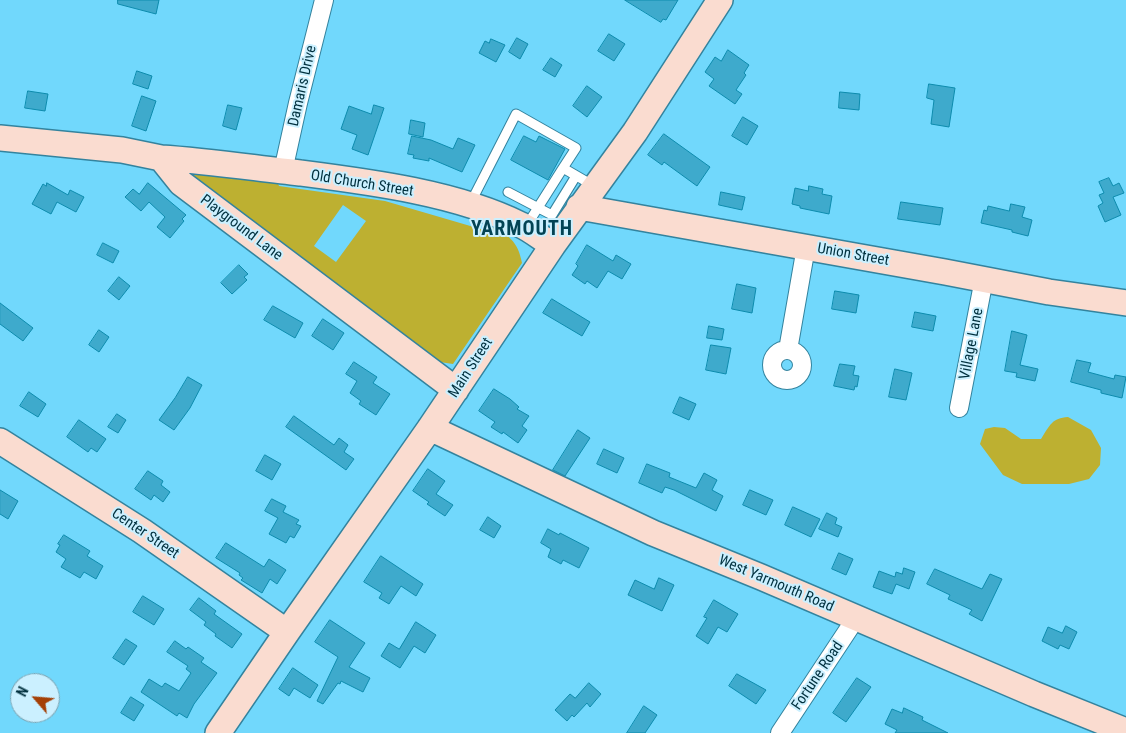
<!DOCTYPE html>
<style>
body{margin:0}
#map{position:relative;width:1126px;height:733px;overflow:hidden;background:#71d8fc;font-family:"Roboto Condensed",sans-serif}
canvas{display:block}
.north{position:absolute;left:10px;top:673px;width:50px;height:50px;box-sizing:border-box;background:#cbf0ff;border:1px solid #7aa3b2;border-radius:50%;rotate:297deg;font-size:14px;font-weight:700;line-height:20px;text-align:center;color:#00303e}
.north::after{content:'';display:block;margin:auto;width:18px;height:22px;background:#a44007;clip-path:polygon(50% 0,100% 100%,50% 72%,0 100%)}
</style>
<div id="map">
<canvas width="1126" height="733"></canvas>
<div class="north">N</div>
</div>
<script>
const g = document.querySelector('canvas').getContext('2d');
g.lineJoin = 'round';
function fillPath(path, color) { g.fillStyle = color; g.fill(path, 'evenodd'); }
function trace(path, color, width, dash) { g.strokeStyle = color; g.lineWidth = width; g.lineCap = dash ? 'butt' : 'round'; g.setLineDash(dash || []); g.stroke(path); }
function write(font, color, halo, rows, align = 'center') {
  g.font = font + ' "Roboto Condensed",sans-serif'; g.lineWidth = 4; g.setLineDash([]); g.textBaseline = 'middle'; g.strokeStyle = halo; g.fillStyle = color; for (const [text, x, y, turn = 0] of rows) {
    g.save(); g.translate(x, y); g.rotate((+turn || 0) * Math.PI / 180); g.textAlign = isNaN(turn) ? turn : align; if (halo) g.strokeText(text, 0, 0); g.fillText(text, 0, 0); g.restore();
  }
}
const green = new Path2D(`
 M185,170L277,181L279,186L385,201L484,230L488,225C508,234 518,241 522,263L453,364L433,361L188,181ZM343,205L366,221L336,262L314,246Z
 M1068,417L1091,430L1101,448L1100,465L1089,479L1069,484H1022L1003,475L980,444L985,429L994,427L1005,428L1021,439H1041C1050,425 1052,418 1068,417Z`);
const building = new Path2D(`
 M118,0H159L156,14L118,4Z
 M625,0H678L666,20L663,19L661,22Z
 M609,34L625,44L614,61L598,51Z
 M517,38L528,44L520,59L509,52Z
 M491,39L505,45L496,62L479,53L485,41L489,43Z
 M728,50L749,65L744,73L746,75L736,90L742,94L735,104L709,86L714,79L705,72L715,57L721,61Z
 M551,58L562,65L555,77L543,70Z
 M137,71L152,76L148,89L133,84Z
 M929,84L955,88L949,127L931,124L934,100L927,98Z
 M587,86L602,97L587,117L573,106Z
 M28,91L48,94L45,111L25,108Z
 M840,92L860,94L859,110L839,108Z
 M142,96L156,101L146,131L132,126Z
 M228,105L242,108L236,130L223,126Z
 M374,105L384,108L368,155L352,149L357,135L341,129L349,106L371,114Z
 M743,117L758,126L747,145L732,136Z
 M411,120L425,123L423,137L409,134Z
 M664,134L710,167L697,186L664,162L662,165L648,155Z
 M412,136L431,140L453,149L458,138L475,145L462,172L429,158V161L413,158L414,155L408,154Z
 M524,136L536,142L539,136L565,149L548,180L511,160Z
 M1109,178L1113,186L1119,183L1124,193L1113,197L1121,215L1105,222L1098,206L1103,203L1099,195L1104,193L1099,182Z
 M47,183L68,195L70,190L84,197L76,212L57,202L51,214L32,204L43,184L46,186Z
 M148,183L186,215L182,219L184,221L170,238L157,227L165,217L149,202L141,211L125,197L133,189L139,194Z
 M809,186L823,189L822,194L832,196L829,214L800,208V206L792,204L795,188L808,191Z
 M721,192L745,197L742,210L719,205Z
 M901,202L943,208L940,225L898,219Z
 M1011,204L1025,207L1022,217L1032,220L1028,236L1012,232V230L981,223L984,210L987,211L988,206L1009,211Z
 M103,243L119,251L113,263L97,255Z
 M587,245L613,261L616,255L631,264L622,279L608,271L597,288L587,281L585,284L572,275L578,266L576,264Z
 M239,265L248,274L244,277L247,280L232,294L221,283Z
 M119,277L130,286L119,300L108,291Z
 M737,284L756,288L752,313L732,309Z
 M835,291L859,295L856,313L832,309Z
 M552,299L590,322L582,336L543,313Z
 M0,303L33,328L23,341L0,324Z
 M273,306L303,323L295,338L264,320Z
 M915,312L936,316L933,331L912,327Z
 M323,319L344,333L333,350L312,336Z
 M709,326L724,329L722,340L707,338Z
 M99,330L109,337L99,352L89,345Z
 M1012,331L1027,335L1020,365L1038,369L1035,381L1016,377L1017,373L1005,371Z
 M711,345L731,348L726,374L706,370Z
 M1077,360L1091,363L1088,372L1114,379L1115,375L1126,377L1122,398L1101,393V390L1071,382Z
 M354,362L377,377L373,383L390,394L376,415L359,404L361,401L350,393L357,381L346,374Z
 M840,364L855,366L853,375L859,376L857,387L855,386L854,390L834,386Z
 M895,369L912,373L906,400L889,397Z
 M188,377L202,385L190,408L174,430L159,420L175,398Z
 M494,389L510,399L519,407L517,409L529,416L522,426L527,430L518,443L503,432L502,434L491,427L495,422L479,411Z
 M29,392L46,404L38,417L20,406Z
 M680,397L696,404L689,420L673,413Z
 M117,414L126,420L118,433L108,427Z
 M294,416L334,445L339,438L348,445L344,452L354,459L346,470L286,427Z
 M79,420L106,439L97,452L91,448L88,452L67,437Z
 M578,430L590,438L565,476L553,470Z
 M604,449L624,458L617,473L597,464Z
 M265,455L281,464L272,480L256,471Z
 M647,464L670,473L669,477L696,488L704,473L717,480L712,490L723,496L716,511L674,490L665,487L662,493L639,483Z
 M428,469L445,481L436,494L453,505L445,516L427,504L429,502L413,491Z
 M148,471L163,481L161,485L170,492L163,502L154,495L151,500L135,489Z
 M0,490L18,501L8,519L0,514Z
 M750,490L773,500L766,515L743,505Z
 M272,499L286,506L283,512L299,520L296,524L301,526L294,538L290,536L286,543L269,534L278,518L265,511Z
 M793,507L820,519L811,537L785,525Z
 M827,513L837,518L835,524L842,527L838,537L819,529Z
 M488,517L501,526L494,538L480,530Z
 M548,529L559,535L560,533L589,548L579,568L563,560L561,564L548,557L551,549L541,543Z
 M64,535L90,551L87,556L103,566L96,579L84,572L80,578L61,567L66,559L56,552L60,545L58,544Z
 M226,543L264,567L269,559L286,570L277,584L270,579L262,593L241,580L243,578L239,575L240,573L216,558Z
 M839,553L853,559L846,575L832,569Z
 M381,556L423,584L416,596L401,586L389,604L379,598L382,593L364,582Z
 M904,568L915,572L909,589L896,584L892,594L873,587L879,571L895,577L896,572L902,574Z
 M935,569L982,589L990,574L1002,579L982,621L969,614L972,610L948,599L950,595L927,584Z
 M659,578L674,585L662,611L628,595L635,580L654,589Z
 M143,596L164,609L154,625L133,612Z
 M199,598L216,611L214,614L242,634L232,648L215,636L216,634L204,625L206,622L190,610Z
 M714,600L738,614L727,632L718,627L708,644L696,636L707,618L704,617Z
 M330,620L365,643L349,667L370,678L363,692L341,681L340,684L338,683L323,704L317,701L338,657L315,642Z
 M416,622L436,635L425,653L414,646L400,668L381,656L389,643L399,649Z
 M1066,626L1077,632L1069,649L1060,645L1058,649L1042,641L1048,627L1062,633Z
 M126,639L137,646L124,665L113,658Z
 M175,641L186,649L188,647L204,658L201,662L217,673L194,704L187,718L179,713L177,716L141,692L149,679L162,687L165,683L179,691L191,673L186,669L188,666L167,652Z
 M293,668L318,685L310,698L294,688L289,696L279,689Z
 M737,674L766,690L756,704L729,686Z
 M857,678L871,687L846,722L833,713Z
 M589,683L601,694L590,707L587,703L574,717L572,715L567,721L555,710L570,694L575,698Z
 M131,697L144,705L134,721L121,713Z
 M644,706L657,715L645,733H627Z
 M904,708L923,717L922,720L948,733H895L897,730L885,724L892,709L902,713Z`);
const lane = new Path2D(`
 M508,192L552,215L576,176
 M471,202L516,114L576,148L563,168
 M527,225L563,168L594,186`);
const street = new Path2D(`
 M283,171L298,103L324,0
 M772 365a15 15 0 1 1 30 0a15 15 0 1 1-30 0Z
 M788,350L806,247
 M959,408L984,279
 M780,733L856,618`);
const secondary = new Path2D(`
 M0,138L122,150L161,158L181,183L456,390
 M161,158C208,161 254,168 300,173C370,182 457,193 521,225C532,230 542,239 553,245
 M579,207L945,272L1049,292L1126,303
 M430,428L653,533L761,577L1034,694L1126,731
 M0,441L142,531L287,632
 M218,733L287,632L430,428L553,245L635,132L720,0`);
const streetNames = [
 ["Damaris Drive",303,86,-77],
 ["Old Church Street",362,184,9],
 ["Playground Lane",241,228,37],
 ["Union Street",853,255,10],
 ["Village Lane",972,344,-79],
 ["Main Street",471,368,-57],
 ["Center Street",145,534,34],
 ["West Yarmouth Road",776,584,23],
 ["Fortune Road",818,676,-56]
];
const districtNames = [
 ["YARMOUTH",522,230]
];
fillPath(green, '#bdb031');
fillPath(building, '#3eaacc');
trace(building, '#0d8bad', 1);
trace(lane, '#33839e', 11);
trace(street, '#33839e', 20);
trace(secondary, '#33839e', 28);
trace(lane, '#fff', 9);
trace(street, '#fff', 18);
trace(secondary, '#fadcd0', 25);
write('15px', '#00303e', '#cbf0ff', streetNames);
g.letterSpacing = '1px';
write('bold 20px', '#034354', '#cbf0ff', districtNames);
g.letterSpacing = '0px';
</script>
